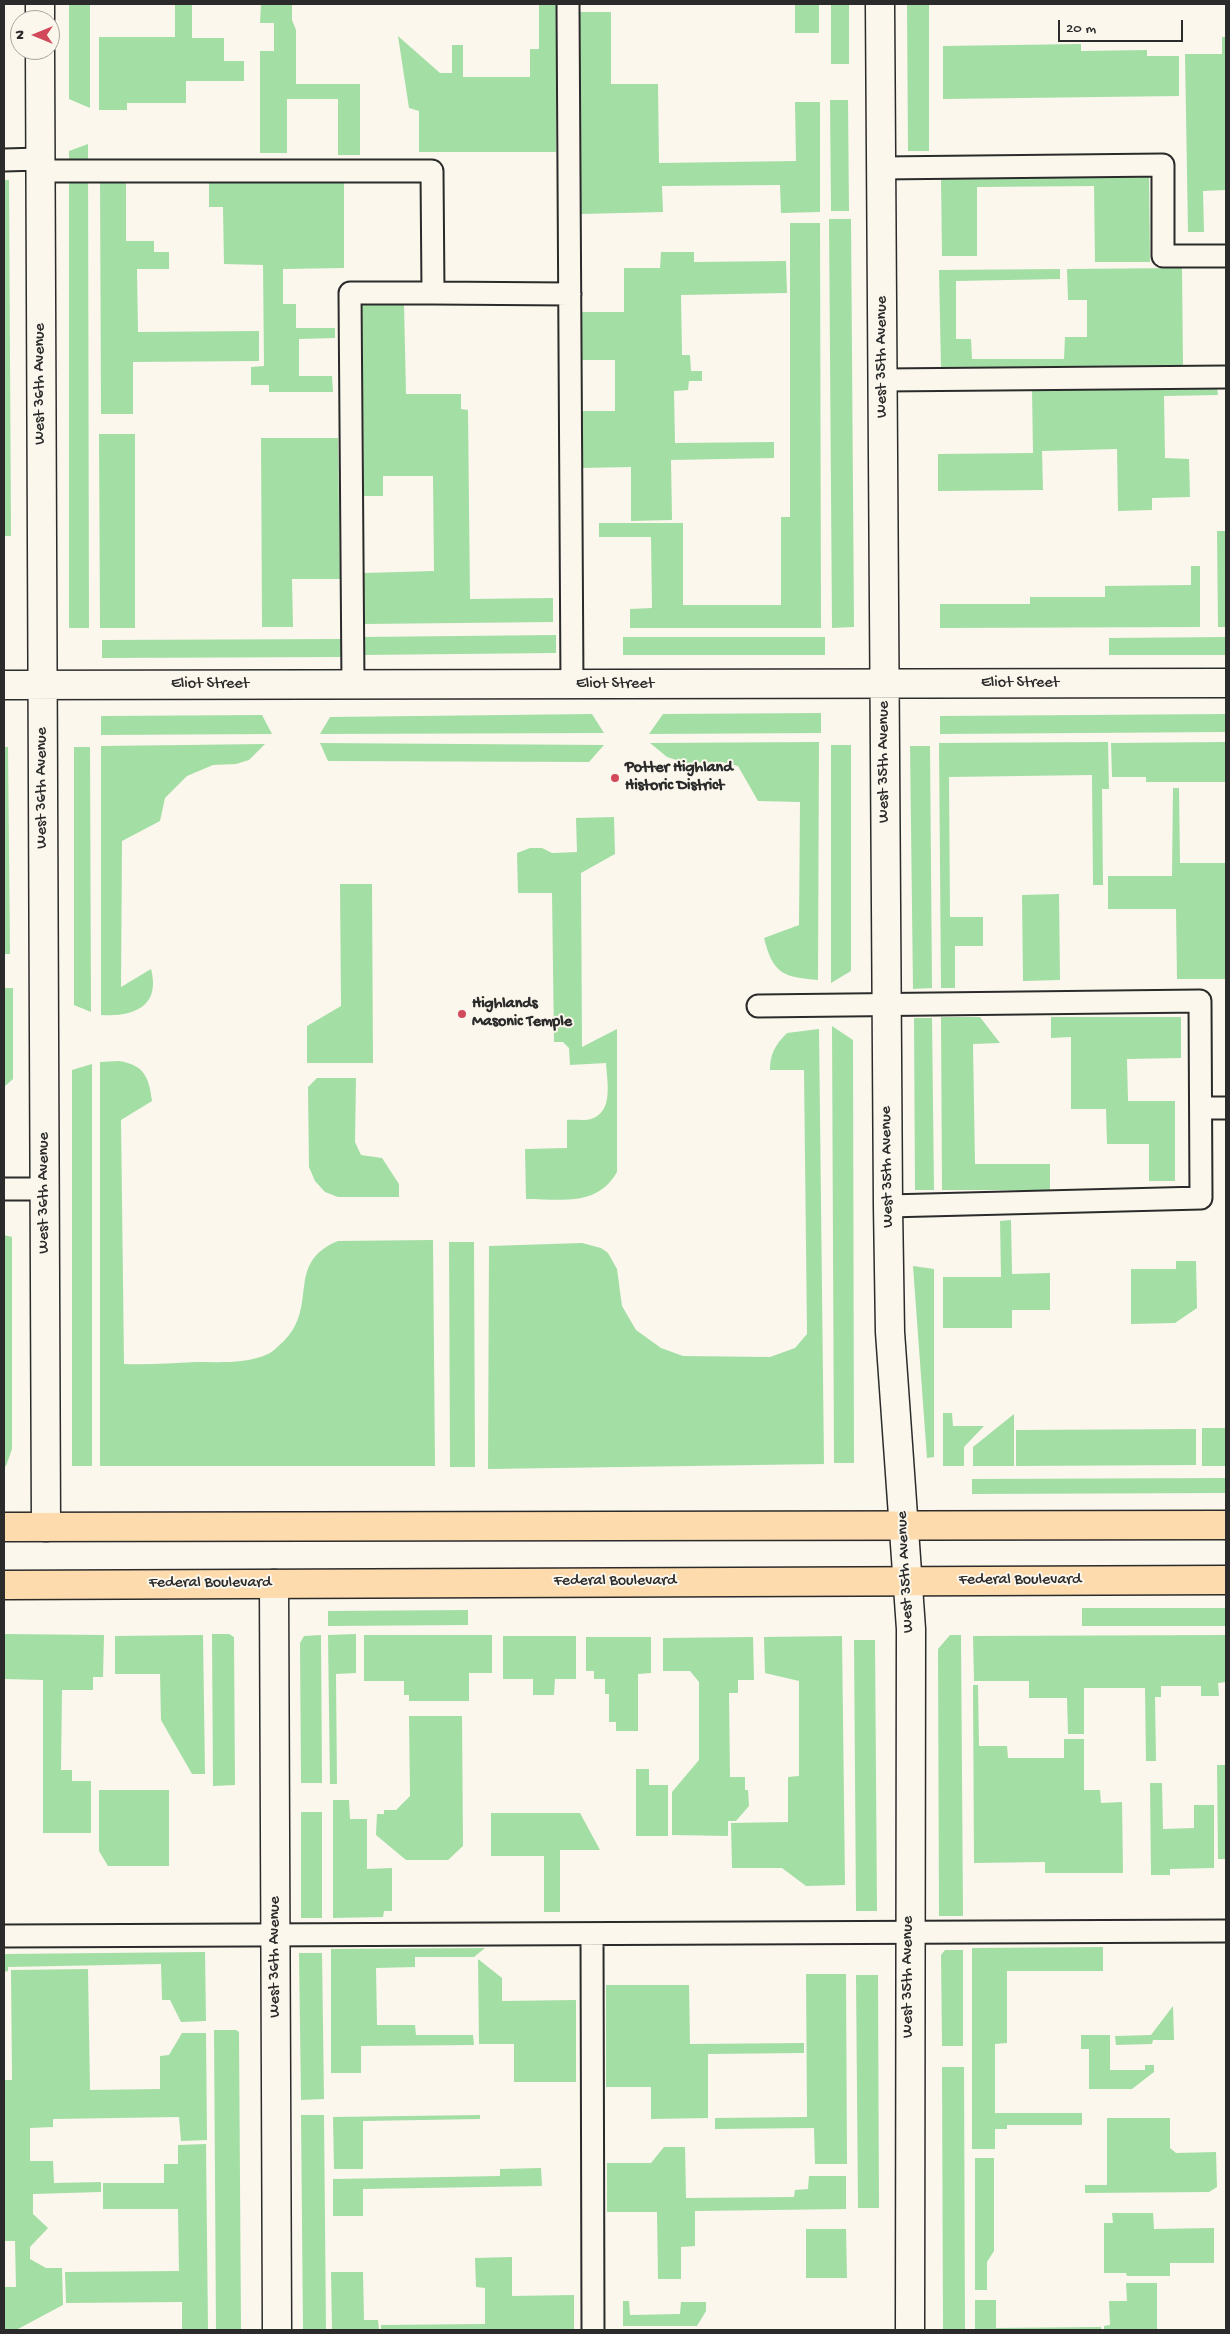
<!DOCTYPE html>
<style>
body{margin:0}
#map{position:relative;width:1230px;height:2334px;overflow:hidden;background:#fbf7ec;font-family:"Gochi Hand",sans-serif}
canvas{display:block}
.frame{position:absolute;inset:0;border:5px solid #2b2b2b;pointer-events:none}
.north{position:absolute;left:10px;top:10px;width:50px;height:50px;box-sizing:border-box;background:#fbf7ec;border:1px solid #a8a59f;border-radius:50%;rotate:270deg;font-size:14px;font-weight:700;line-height:20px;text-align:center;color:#2b2b2b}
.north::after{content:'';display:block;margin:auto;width:18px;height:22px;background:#d1495b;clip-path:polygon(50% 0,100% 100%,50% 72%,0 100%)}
.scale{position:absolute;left:1058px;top:20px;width:125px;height:22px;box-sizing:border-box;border:2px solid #2b2b2b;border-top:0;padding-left:6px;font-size:15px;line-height:18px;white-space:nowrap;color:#2b2b2b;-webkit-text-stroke:4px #fbf7ec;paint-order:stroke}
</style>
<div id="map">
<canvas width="1230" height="2334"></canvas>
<div class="frame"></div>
<div class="north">N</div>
<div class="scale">20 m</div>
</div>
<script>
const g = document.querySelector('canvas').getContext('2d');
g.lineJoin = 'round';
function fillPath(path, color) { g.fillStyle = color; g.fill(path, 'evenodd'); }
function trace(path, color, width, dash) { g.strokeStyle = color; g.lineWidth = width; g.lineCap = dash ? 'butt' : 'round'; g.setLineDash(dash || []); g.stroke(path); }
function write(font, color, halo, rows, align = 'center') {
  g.font = font + ' "Gochi Hand",sans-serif'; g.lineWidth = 4; g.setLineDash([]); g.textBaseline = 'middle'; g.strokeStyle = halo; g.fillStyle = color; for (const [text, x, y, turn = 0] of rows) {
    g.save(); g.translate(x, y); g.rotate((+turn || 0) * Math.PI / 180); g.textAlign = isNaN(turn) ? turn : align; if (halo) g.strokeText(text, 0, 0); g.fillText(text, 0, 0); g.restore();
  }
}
const green = new Path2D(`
 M69,4H90V108L69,99Z
 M175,4H192V38H224V61H244V81H186V103H127V110H99V37H175Z
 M261,4H292V20L296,30V84H360V155H338V99H287V153H260V51H274V23H260Z
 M539,4H556V152H419V111L409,108L398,36L440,73H452V45H463V77H530V49H539Z
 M795,4H819V33H795Z
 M831,4H849V64H831Z
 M907,4H929V151H908Z
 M578,12H611V84H658L659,163L796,161L795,102H820V212L781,213L780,185L662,186L663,212L580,214Z
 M1222,37H1226V190L1203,191L1204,232H1188L1185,54H1222Z
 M1081,44V51L1147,50V56H1179V96L943,99V46Z
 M830,100H848L849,211H831Z
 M88,144L89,628H69V151Z
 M209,174H344V268L283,269V304H296V328H335V338L299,339V376H332L333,392H269V385H251V367L264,366L263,265L224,264L223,207H209Z
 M1149,176L1150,262H1095L1094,186L977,187V256H942L941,178Z
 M100,177H126V241H154V252H169V269H137L138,332L259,331V361L133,362V414H101Z
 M4,180H9L11,536H4Z
 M829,219H851L854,627L832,628Z
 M790,223H820L821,628H630V609L652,608L651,537H599V523H683V605H781V517H790Z
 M661,252H694V262L786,261L787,293L681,295L682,355H690L691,371H702V381H689L688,390L674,391L675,443L774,442V458L671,460L672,520L631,521V467L580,468L579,411H615V360H581V312H624V268H660Z
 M1182,268L1183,366L941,368L939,270L1060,269V279L956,281V339H971L972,359H1064L1065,337H1087V300H1068L1067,269Z
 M404,303L406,394H461V409L468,410L470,599L553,598V622L365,624L364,573L434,571L433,476H383V496H364L362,304Z
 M1217,387L1218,395L1164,396L1165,458L1189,459L1190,497L1152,498V510L1118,511L1117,449L1042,451L1043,490L938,491V454L1033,453L1032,389Z
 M99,434H135V628H100Z
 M261,438H338L340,579H292L293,627H262Z
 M1217,531H1226V627H1218Z
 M1191,566H1200V627L940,628V604H1030V597H1105V586L1191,585Z
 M556,635V653L362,655L361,637Z
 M623,637H825V655H623Z
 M1226,637V655H1109V638Z
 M342,639V657L102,658V640Z
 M821,713V733L649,734L663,714Z
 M592,714L604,733L320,734L330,717Z
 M1226,714V732L940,734V716Z
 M262,715L272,734L101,735V716Z
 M819,742L818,980C783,977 773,974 764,938L799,925L800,802L758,801L738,766L722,762L686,763L667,757L650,743Z
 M1108,742L1109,789H1102L1103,885H1093L1092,775L949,777L950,917H983V946H955V988H941L939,743Z
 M1226,742V782H1146V777H1112L1111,743Z
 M320,743L604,745L589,762L328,761Z
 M265,744L249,760L236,764L213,765L187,776L165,798L160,821L122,841L121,987L151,969C161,1007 133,1017 101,1015V746Z
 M831,745H851V971L831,983Z
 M910,746H930L932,988L913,989Z
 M4,747H8L10,954H4Z
 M74,747H90L91,1012L74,1005Z
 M1173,788H1179L1180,863H1226V979H1177L1176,909H1108V876H1172Z
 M614,817L615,854L581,873L582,1047L617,1029V1172C597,1207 562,1199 526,1199L525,1149L567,1148V1120C574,1119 584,1121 591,1119C614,1112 607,1081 606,1063L570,1065L569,1048L563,1042H554L552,893H518L517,853L530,848H542L552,853L577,852L576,818Z
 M340,884H372L373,1063H307V1026L341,1006Z
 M1059,894L1060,980L1023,981L1022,895Z
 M4,988H13V1079L4,1087Z
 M941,1017H980L1000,1043L973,1044L975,1164H1050V1190H942Z
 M1051,1017H1181V1058L1127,1059L1128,1101H1175V1181H1149V1144H1107L1106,1109H1071V1037L1051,1038Z
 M914,1018H932L934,1190H915Z
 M832,1026L853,1040L854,1463H834Z
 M819,1029L824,1464L488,1469L489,1246L582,1243L601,1248L608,1253L617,1269L622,1306L636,1330L661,1348L683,1356L770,1357L795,1348L807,1334L804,1070H770C770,1054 775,1045 787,1033Z
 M119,1061C145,1065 149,1078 152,1101L121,1120L124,1364C148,1365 172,1363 196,1362C220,1362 246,1364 268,1354C273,1352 278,1346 283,1342C320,1306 284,1263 338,1241L433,1240L435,1466H100V1062Z
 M92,1064V1466H72V1070Z
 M317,1078H356L355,1142L361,1155L382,1158L399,1184V1197H338L325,1192L315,1181L309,1167L308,1087Z
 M1011,1220L1012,1274L1050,1273V1310H1012V1328H943V1277H1001L1000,1221Z
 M4,1235L12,1237V1449L6,1466H4Z
 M449,1242H474L475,1467H450Z
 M1176,1261H1196L1197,1308L1175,1323L1131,1324V1269H1176Z
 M913,1266L934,1269V1457L927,1458Z
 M943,1413H952L953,1426H984L964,1447V1466H943Z
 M1014,1414V1466H973V1447Z
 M1202,1428H1226V1466H1202Z
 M1196,1429V1465L1016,1466V1430Z
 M1226,1478V1493L972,1494V1479Z
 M1082,1608H1226V1626H1082Z
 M468,1610V1625L328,1626V1611Z
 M4,1634L104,1635L103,1677H93V1690H62L61,1770H72V1781H91V1833H43V1680L4,1679Z
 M212,1634H229L234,1637L235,1785L213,1786Z
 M356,1634V1673L336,1674L337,1784H330L328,1635Z
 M203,1635L205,1774H192L161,1720L160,1674H115V1636Z
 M321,1635L322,1783H301L300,1643L304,1636Z
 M364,1635H492V1673H469V1701H409V1695H404V1681H364Z
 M950,1635H961L963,1916H939L938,1649Z
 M1226,1635V1682L1218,1683L1219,1696H1201V1686H1161V1697H1155L1156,1761H1146L1145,1688H1084V1734H1068L1067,1698H1029V1681H974L973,1636Z
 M503,1636H576V1679H555L554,1695H533V1679H503Z
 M842,1636L845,1885L806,1886L782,1868H732L731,1823L788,1822V1777L799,1776V1681L765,1673L764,1637Z
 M586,1637H651V1673L638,1674V1731H616V1722H609V1694H605V1679H594V1671H586Z
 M753,1637L754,1680H738V1693H729L730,1777H745V1790H748L749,1806L736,1821H728V1836L672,1835V1792L699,1760V1682L690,1671H663V1638Z
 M854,1640H875L877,1911H856Z
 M973,1685H978L979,1746H1007L1008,1758H1064V1739H1084V1790H1100L1101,1803L1122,1802L1123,1873H1045V1862L974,1863Z
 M409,1716H462L463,1846L448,1860H406L376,1835L377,1814H384V1810H396L410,1796Z
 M1217,1765H1226V1859H1218Z
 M636,1769H649V1785H668V1836H636Z
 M1150,1783H1162L1163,1829L1194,1828V1805H1214V1868L1170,1869V1875H1151Z
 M99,1790H169V1866H108L99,1851Z
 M333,1800H349L350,1819H367V1869L392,1868V1911H384L383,1917L333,1918Z
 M301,1812H322V1918H301Z
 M491,1813H580L600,1850H560V1912H544V1856H491Z
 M1103,1947V1971H1007V2043L995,2044V2113H1082V2125H1007V2129H995V2149H972V1948Z
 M485,1948L474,1957H415V1967L376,1968L377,2025H415L416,2035H473L474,2045L361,2046V2073H331V1949Z
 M945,1950H963V2046H942L941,1955Z
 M205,1952L206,2021L181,2022L170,2000H162L161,1964L8,1967V1971L4,1972V1954Z
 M299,1953H322L324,2099L301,2100Z
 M478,1959L502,1978V2001L576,2000V2082H514V2044H479Z
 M88,1969L90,2090L160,2089V2056L169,2055L182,2033H206L207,2140L181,2141L179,2117L53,2119V2127L30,2128V2161H53L54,2183L101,2182V2192L33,2194V2214L48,2228L30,2247V2259L46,2268H62L63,2305L16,2330H4V2287H16L15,2241H4V2080H12L11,1970Z
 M806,1974H846L847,2164H815L814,2128L715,2129V2118L807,2117Z
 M856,1975H878L879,2208H858Z
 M606,1985H689L690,2044L804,2043V2053L708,2054V2118L651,2119V2087H606Z
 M1173,2006L1174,2040H1153L1152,2044L1116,2045L1115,2036L1151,2035Z
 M214,2030H236L239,2032L241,2330H216Z
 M1081,2035H1110V2070H1145V2065H1154V2072L1132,2089H1089V2049H1081Z
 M942,2067H964L965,2330H943Z
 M301,2115H324L326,2330H303Z
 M480,2115V2119L363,2121V2169H334L333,2117Z
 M1107,2118H1170V2148L1176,2153L1216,2152L1217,2187L1209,2192L1085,2193V2185H1107Z
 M206,2144L208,2330H182V2302L66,2303L65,2272L179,2271L178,2209H103V2183H164V2164H178V2145Z
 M664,2147H685L686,2198L794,2197L795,2190L808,2189L809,2176H846V2209L695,2211V2246L681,2247V2279H658L657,2212H607V2163H651Z
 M975,2158H994V2251L987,2262V2290H975Z
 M541,2168L542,2186L363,2189V2216H333V2179L500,2176V2169Z
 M1112,2213H1153L1154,2229L1214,2228V2263H1170V2276H1127L1126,2273H1104V2223H1113Z
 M806,2229H846L847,2278H806Z
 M512,2257V2296L574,2295V2330H381V2325L485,2324V2288L476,2287L475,2258Z
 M331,2272H363L364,2320H378L379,2330H332Z
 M1126,2283H1157V2330H1104V2326L1110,2325L1109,2301H1127Z
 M975,2300H996V2328L1101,2327V2330H975Z
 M623,2301H629L630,2315L680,2314L681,2302H706V2311L697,2326H623Z`);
const service = new Path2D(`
 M568,4L572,685
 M4,160L40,159
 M881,168L1163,165V256H1226
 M40,171H432L433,293L570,294
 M883,380L1226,377
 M353,685L350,293H433
 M758,1006L1200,1001L1201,1198L888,1206
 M1201,1108H1226
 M4,1189H45
 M592,1934L593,2330
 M4,1936L1226,1931`);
const minor = new Path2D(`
 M40,4V20
 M880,4L888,1206L890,1332L911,1629L910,2330
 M40,50L46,1527
 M4,685L1226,683
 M274,1584L277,2330`);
const primary = new Path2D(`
 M4,1527L1226,1525
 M4,1585L1226,1580`);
const markers = [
 [615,778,5,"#d1495b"],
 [462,1014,5,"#d1495b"]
];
const streetNames = [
 ["West 35th Avenue",883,357,-90],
 ["West 36th Avenue",41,384,-90],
 ["Eliot Street",1020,684],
 ["Eliot Street",210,685],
 ["Eliot Street",615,685],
 ["West 35th Avenue",885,762,-90],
 ["West 36th Avenue",43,788,-90],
 ["West 35th Avenue",888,1167,-91],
 ["West 36th Avenue",45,1193,-90],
 ["West 35th Avenue",906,1572,-93],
 ["Federal Boulevard",1020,1581],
 ["Federal Boulevard",615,1582],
 ["Federal Boulevard",210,1584],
 ["West 36th Avenue",276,1957,-90],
 ["West 35th Avenue",909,1977,-90]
];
const poiNames = [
 ["Potter Highland",625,769],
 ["Historic District",625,787],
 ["Highlands",472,1005],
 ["Masonic Temple",472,1023]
];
fillPath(green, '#a3dea5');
trace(service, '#2b2b2b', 25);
trace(minor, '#2b2b2b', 31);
trace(primary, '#2b2b2b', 31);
trace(service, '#fbf7ec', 21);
trace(minor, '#fbf7ec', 28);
trace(primary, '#fedbac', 28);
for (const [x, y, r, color] of markers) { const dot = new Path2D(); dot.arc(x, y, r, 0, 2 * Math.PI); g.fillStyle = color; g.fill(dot); trace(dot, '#fbf7ec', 2); }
write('16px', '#2b2b2b', '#fbf7ec', streetNames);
write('bold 16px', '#2b2b2b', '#fbf7ec', poiNames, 'left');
</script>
